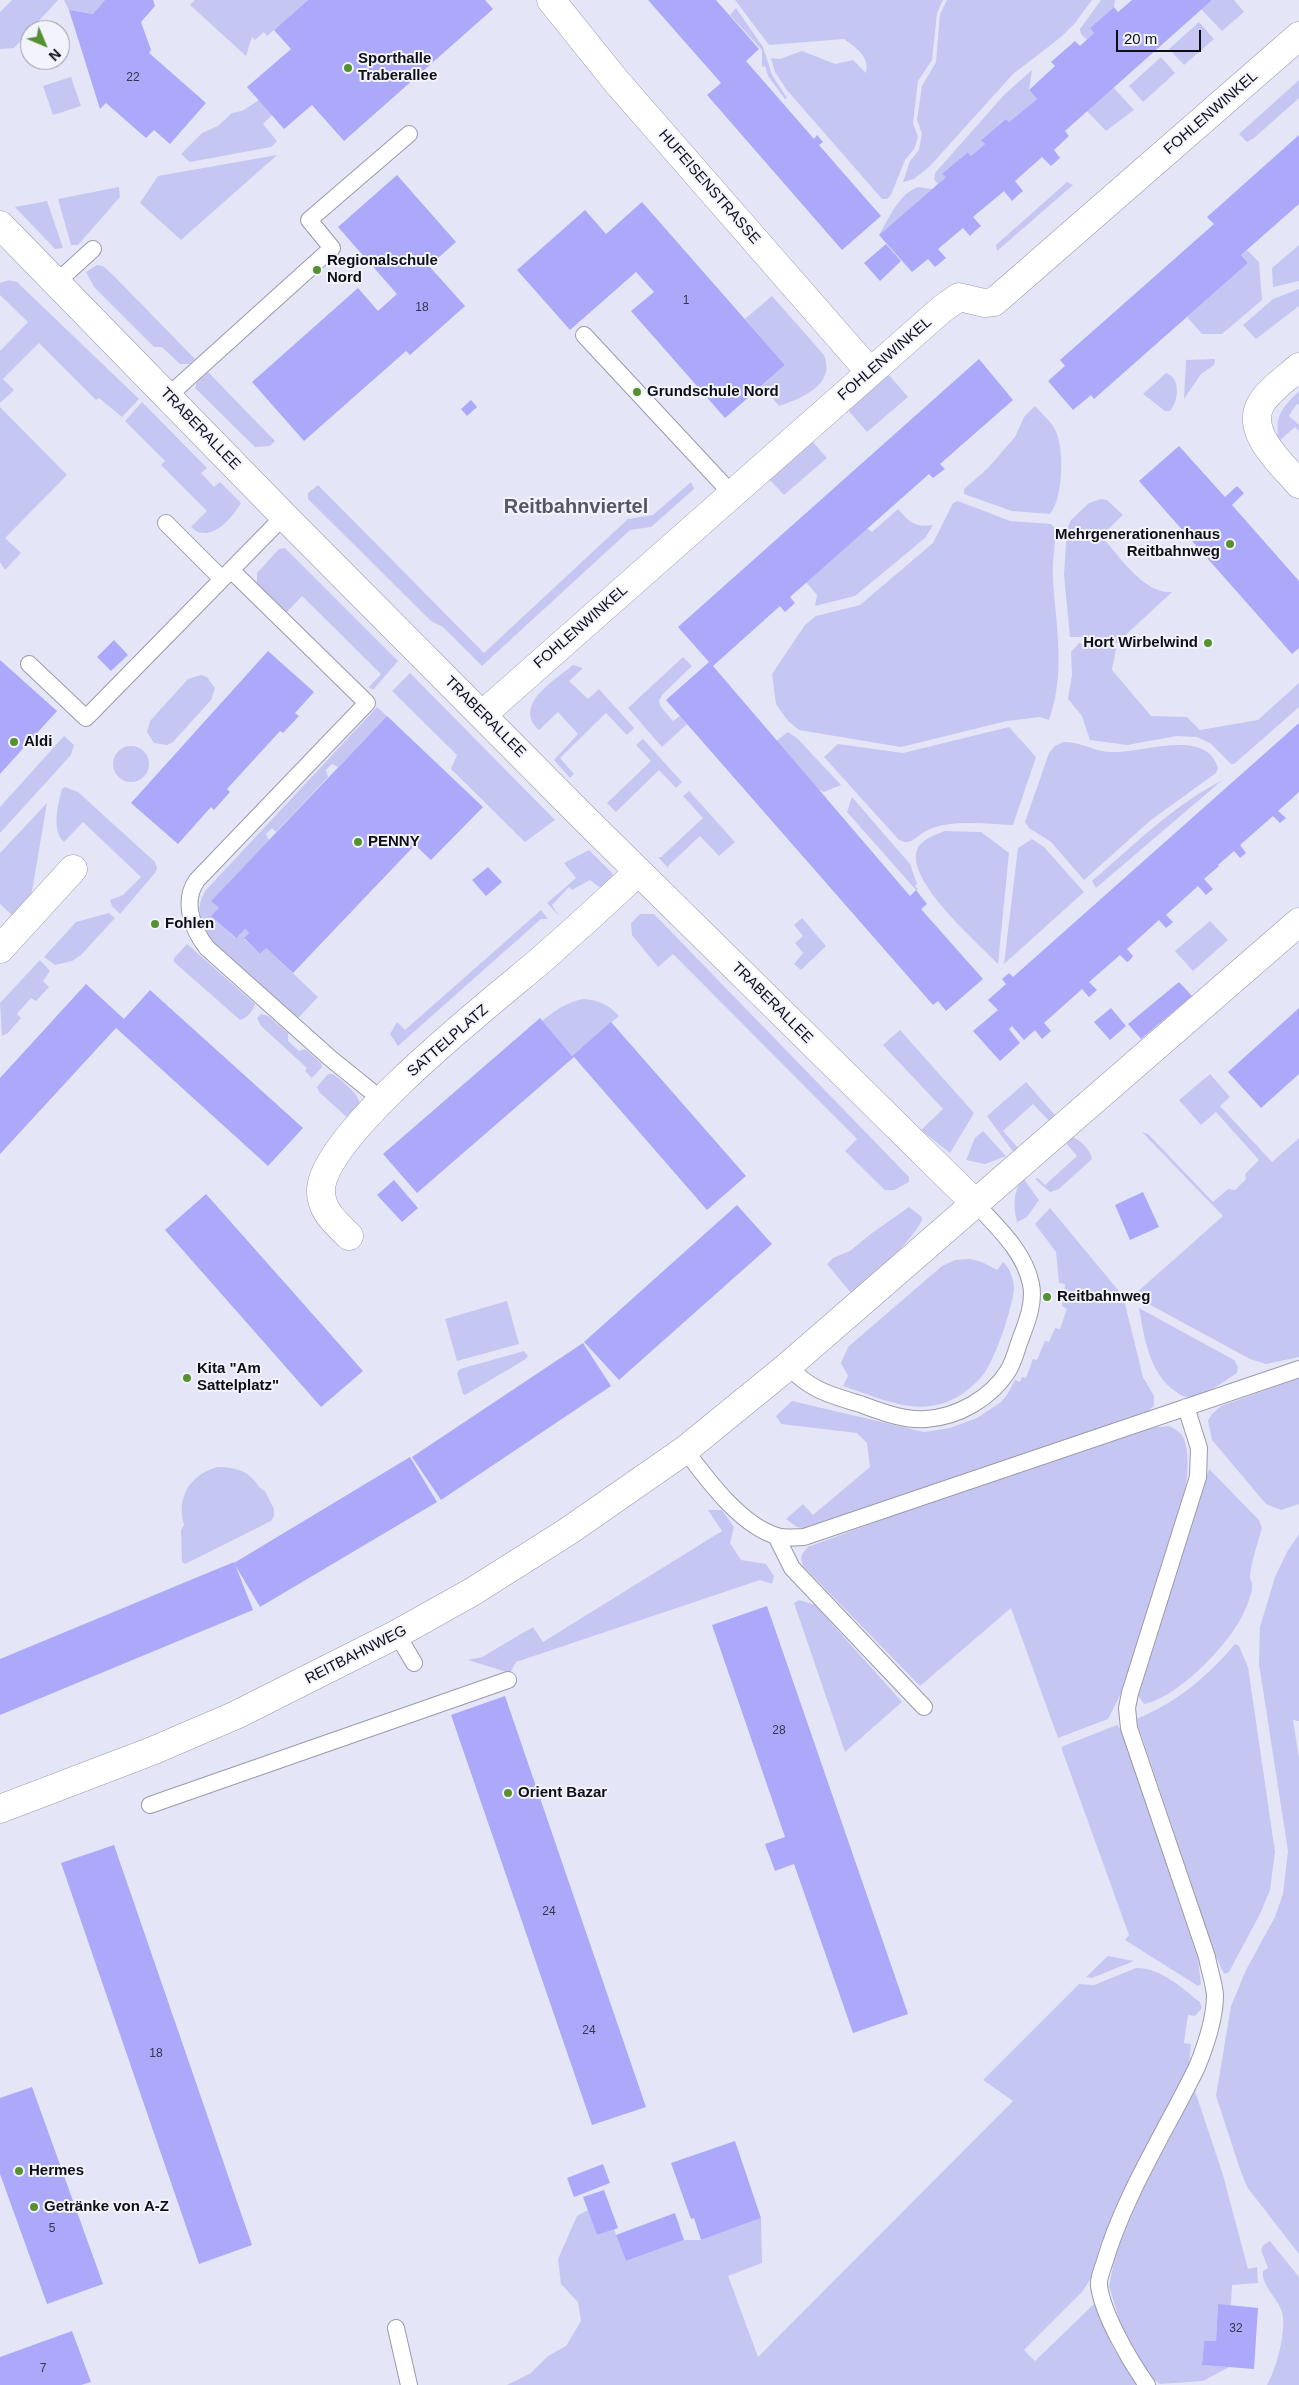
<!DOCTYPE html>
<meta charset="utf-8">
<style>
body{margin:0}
#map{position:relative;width:1299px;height:2385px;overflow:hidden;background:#e5e5f8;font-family:Arial,sans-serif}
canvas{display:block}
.north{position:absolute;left:20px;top:20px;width:50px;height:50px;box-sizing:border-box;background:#f3f3fe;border:1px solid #9797a1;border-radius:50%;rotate:135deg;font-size:14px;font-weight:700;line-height:20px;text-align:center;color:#0e0e15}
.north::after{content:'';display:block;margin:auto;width:18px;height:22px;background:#57912f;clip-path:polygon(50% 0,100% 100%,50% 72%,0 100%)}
.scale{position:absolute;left:1116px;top:30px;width:85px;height:22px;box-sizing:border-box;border:2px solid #0e0e15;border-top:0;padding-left:6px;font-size:15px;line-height:18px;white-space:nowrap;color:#0e0e15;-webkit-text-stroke:4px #f3f3fe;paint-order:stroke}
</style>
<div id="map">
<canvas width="1299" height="2385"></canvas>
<div class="north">N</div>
<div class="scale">20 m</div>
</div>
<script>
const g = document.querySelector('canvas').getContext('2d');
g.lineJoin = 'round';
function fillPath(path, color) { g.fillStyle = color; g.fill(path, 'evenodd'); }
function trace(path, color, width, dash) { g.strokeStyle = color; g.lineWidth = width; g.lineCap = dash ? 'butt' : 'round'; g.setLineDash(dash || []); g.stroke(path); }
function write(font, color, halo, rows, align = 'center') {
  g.font = font + ' Arial,sans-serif'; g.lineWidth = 4; g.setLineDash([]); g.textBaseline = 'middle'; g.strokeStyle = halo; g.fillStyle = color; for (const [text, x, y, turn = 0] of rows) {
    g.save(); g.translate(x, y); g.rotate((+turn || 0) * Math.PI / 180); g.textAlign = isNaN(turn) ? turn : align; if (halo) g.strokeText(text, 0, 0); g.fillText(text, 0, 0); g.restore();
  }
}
const green = new Path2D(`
 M12,0H58L14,48L0,49V12Z
 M64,0H105L93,14L69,10Z
 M195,0H308L267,36L264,32L255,40L252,37L246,56L190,5Z
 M735,0H943L937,13L932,60L918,81L913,123L918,137L914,149L905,160L891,195L887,199H882L786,89L775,72L771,58L780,59L802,51L835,64L853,60L866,73C870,56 856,48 844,39L769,45Z
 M947,0H1092L1075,23L1061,37L1013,74L930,166L914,179L903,182L910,161L919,150L922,134L917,120L922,86L936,62L940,14Z
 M1101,0H1115L1114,7L1090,28L1094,33L1087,40L1081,34L1080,29Z
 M1212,0H1234L1244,12L1222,31L1201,9Z
 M736,8L763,47L772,75L787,98L785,99L768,76L765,66L762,67V50L730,15Z
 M1199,22L1214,39L1184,65L1169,49Z
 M1161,57L1175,73L1143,102L1129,86Z
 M1032,70L1029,90L1037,99L1009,122L1006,119L982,139L985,144L971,156L968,152L943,174L946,177L938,184L934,179L935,173L1004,95Z
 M71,77L81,106L53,115L43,86Z
 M1299,80V98L1254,138L1247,142L1239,134Z
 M1113,87L1134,110L1106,131L1087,111Z
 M259,100L272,115L263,124L277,141L271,147L190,162L181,154L202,133L218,126L232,113L242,111Z
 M277,155L181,240L140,203L158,176Z
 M1067,182L1073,185L997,251L996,245Z
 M119,187L120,197L78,245H71L58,199Z
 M918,187L932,189L879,235C890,217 898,195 918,187Z
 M47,201L63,248L55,249L15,207Z
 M1299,245V281L1273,287L1272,268Z
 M1247,250L1259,262L1262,300L1222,334H1202L1187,317L1248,263L1241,255Z
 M97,265L103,266L112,274L195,359L190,364H180L162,347H154L94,287L86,272Z
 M9,280L17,282L139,399L122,417L99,398L96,400L39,343L3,379L14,390L0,403V351L28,322L0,295V283Z
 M1299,289V306L1256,339L1243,325L1273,299Z
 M772,296L824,355C836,385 802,398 779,406L762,386L785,365L745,319Z
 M1215,359L1214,365L1201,374L1184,399L1186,360Z
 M208,372L275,441L270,446L255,447L195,388L197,382Z
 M1166,373C1181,378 1179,400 1170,411H1165L1143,394Z
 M888,374L908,397L867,432L847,409Z
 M1299,391V404L1296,405L1289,416L1299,425V431L1295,427L1278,442L1276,438C1279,431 1277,429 1278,422C1279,410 1291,399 1299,391Z
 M142,402L207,468L201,473L214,487L220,482L241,503C232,519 209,545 191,527L207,511L161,465L165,461L125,421Z
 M1035,406C1042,414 1054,424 1057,434C1064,453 1063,498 1050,514L1012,511L964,494V489L988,468L1015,437L1024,417Z
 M0,407L67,475L5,538L21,553L5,570L0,562Z
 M811,440L827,458L784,495L768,478Z
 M691,482L694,489L651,527L630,530L482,666L443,627L431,621L308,499V493L318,485L484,653L628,519L653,515Z
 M1101,499L1107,500L1123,515L1101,536C1119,555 1143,594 1172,592L1117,643L1088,637H1070L1064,575L1067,529L1071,520L1089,503Z
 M958,501L1010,521L1051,524L1056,529C1055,546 1052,563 1053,579C1056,629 1066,671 1049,720L1040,717L1007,721L901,747L799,730L788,721L776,704L772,674L805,625L816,616L860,605L933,543L953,503Z
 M898,509C909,522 916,528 933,525L925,538L855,596L815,606L817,595L806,582L867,528L872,532Z
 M285,548L398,661L373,690L369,687L381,674L302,596L284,615L257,585V573L279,549Z
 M1079,643L1116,648L1112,670L1151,716L1187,717L1200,730L1258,720L1299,683V707L1234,764H1231L1210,743L1197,737L1177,736L1127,745L1090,740L1082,716L1068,699L1072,675L1071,652Z
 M683,657L692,666L662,695L659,701L661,707L673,721L680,716L687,724L662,747L628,708Z
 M573,665L583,668L569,681L588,699L599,689L634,728L627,735L606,713L560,758L574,774L570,778L554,760L578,734L558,712L539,730C512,705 555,680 573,665Z
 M410,673L555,820L525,842L451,769L457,755L392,691Z
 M201,675L207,677L215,688L211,700L173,742L167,745L154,743L147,732L150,721L188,679Z
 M377,707L387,716L338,767L332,764L326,770L328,777L276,832L272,828L266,834L269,840L211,901L219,908L212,916L235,938L245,929L249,933L244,939L260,954L266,948L318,997L299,1017H293L212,941C200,925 194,908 206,890Z
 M1009,727L1036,757L1013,825C986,824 952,819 928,830C916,835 911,848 898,839L824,757L838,744L903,753Z
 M788,732L797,738L841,785L824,792L817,789L776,741Z
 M64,736L74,745L71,755L0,833V807Z
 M643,739L682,782L676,788L659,770L616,812L607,803L651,761L636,745Z
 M1063,742C1080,741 1095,752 1112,752C1141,754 1206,727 1218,768L1216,773L1151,820L1084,880L1051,842L1029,828L1025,822L1049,753L1055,746Z
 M113 764a18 18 0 1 1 36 0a18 18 0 1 1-36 0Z
 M1225,779L1219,783L1096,888L1092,881C1134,845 1176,803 1225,779Z
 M65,787L78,792L155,862L157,868L155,873L120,914L112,906L110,900L123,895L141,877L83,822L64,842C51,829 58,805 62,789Z
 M689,791L735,842L719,856L700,836L668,866L669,869L658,857H661L703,818L683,796Z
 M852,797L910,864L917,884L915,886L918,889L916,890L847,812Z
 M47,803L31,897L13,916L0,904V853Z
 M945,831L981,832L1009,853L998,964C977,942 906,881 917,850C921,839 935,835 945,831Z
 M1032,839L1044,847L1084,892L1004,964L1018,848Z
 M589,850L613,874L611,884L602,889L590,880L572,890L569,887L552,905L560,917L547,903L576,878L564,863Z
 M541,910L548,919H541L398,1046L390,1034L397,1022L405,1030Z
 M109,913L115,918L81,955L72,961L55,965L44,957L76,922Z
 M640,914H654L909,1177V1182L894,1190H885L845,1151L857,1139L673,954L658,967L632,935L631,923Z
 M802,918L826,946L801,970L794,964L803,953L795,943L803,936L794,925Z
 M1210,921L1228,940L1193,971L1175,951Z
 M187,944L255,1004C254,1010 246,1019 240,1020L174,962V958Z
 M40,960L50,971L43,981L49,987L36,1001L31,998L17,1014L21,1018L8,1033L2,1036L0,1003Z
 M584,999C600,1001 608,1004 619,1016L572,1056L542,1021C556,1010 566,1002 584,999Z
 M261,1014L268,1016L288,1033V1041L299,1051L305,1049L321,1063L322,1067L312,1078L305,1071L307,1068L261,1026L257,1018Z
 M900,1030L974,1113L950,1153L921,1130L943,1109L883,1045Z
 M328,1074H333C344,1083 359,1092 361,1108L351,1121L319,1092L317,1087Z
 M1210,1074L1230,1097L1220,1106L1272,1162L1299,1138V1357L1266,1364L1250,1359L1145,1302L1135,1294L1223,1216L1142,1132L1148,1134L1213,1202L1228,1189L1235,1190L1246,1179L1245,1174L1259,1160L1216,1112L1201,1125L1179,1100Z
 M1026,1082L1055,1115L1050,1122L1033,1104L1003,1131L1020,1150L1014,1153L987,1116Z
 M983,1131L1006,1156L985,1164L966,1160L975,1138Z
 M1071,1137C1080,1139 1090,1149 1092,1159L1059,1189L1050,1192L1035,1179L1038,1178L1045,1185L1077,1156L1064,1141Z
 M1023,1178L1039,1200L1027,1217L1017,1222C1013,1207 1013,1191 1023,1178Z
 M909,1207L922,1217V1221C904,1250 877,1271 851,1293L827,1264L833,1258L850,1251L872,1233Z
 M1050,1208L1123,1296L1143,1377L1154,1396V1405L1147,1413L808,1529L797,1527L786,1519L803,1504L813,1515L870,1467L867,1443L857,1433L781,1424L776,1416L792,1401L924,1432L950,1428L977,1418L1001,1402L1007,1395L1015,1380L1020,1382L1022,1377L1026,1378L1033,1359L1037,1360L1045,1341L1049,1342L1055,1328L1060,1329L1067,1309L1062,1306L1065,1284L1059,1283L1056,1252L1035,1224Z
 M970,1259L982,1262L997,1270L1003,1262C1010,1268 1014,1280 1014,1289C1012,1309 995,1360 983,1375C971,1389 954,1402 936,1405C906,1412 871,1395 843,1386L848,1376L841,1363L848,1347L942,1266L955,1260Z
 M507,1301L519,1344L457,1361L445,1319Z
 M1139,1308L1234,1360L1238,1367L1237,1373C1222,1383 1207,1394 1189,1397C1183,1397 1179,1394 1175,1391C1149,1373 1144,1337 1139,1308Z
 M524,1351L528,1356L526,1359L465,1395L463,1394L457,1373L460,1369Z
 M1299,1378V1504L1281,1510L1266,1504L1212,1440L1208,1421L1212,1414L1221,1406Z
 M1169,1426C1173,1428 1177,1430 1180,1433C1190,1442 1188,1474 1186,1486L1125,1686L1108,1719L1058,1738L1011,1608L920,1686L803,1566C800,1557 801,1554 808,1547L981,1483L1149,1428Z
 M217,1467C231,1467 244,1469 254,1480C258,1484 259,1489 265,1491L274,1509V1516L271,1521L185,1564L182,1562L181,1530L184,1525C176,1497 190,1475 217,1467Z
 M1209,1469L1259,1520L1262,1528C1258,1543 1251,1561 1250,1577C1250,1580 1252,1581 1252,1584C1253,1591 1248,1603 1245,1610C1232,1642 1178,1698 1144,1704L1137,1694Z
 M708,1510H722L734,1527L730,1543L741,1560L766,1564L774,1576L772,1584L760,1580L516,1662L510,1673L468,1660L482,1657L533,1627L543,1642L722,1531Z
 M1299,1534V1721L1293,1720L1299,1758V2254L1247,2187L1240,2169L1216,2096L1231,2006L1246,1970L1275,1917L1283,1894L1288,1851L1259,1664L1260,1627L1275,1577L1287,1552Z
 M799,1600L815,1605L902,1702L845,1752L794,1603Z
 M1235,1644L1239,1646L1248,1667L1275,1852L1270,1890L1260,1914L1229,1972L1224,1974L1215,1954L1136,1719C1176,1703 1207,1677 1235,1644Z
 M1117,1725L1122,1731L1198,1959L1201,1984L1198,1986L1125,1940L1129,1935L1061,1747Z
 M1108,1956L1134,1961L1092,1978L1086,1977Z
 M1136,1968C1160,1967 1182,1988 1200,2002L1202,2008L1195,2016L1188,2015L1184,2043L1191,2044L1189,2065L1183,2081L1128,2186L1100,2246L1091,2278L1082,2292L1024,2350L1035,2361L1095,2303L1112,2346L1136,2385H507L531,2373L548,2356L566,2346L581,2321L578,2302L561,2284L558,2259L577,2216L588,2210L597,2235L614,2229L626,2261L684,2240H701L761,2218L762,2263L728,2276L758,2357L1013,2101L983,2080L1079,1984L1094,1985Z
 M1195,2091L1223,2175L1248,2269L1257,2267L1258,2283L1232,2285L1231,2305H1218L1216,2341H1204L1202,2365L1229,2367L1203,2381L1160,2384L1150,2377L1125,2338L1109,2286L1117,2248L1140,2195Z
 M1270,2241L1299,2277V2385H1267C1276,2370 1287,2330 1282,2312C1278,2298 1261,2286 1263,2271L1268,2268L1261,2250L1263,2245Z`);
const building = new Path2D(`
 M105,0H153L155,6L141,22L151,50L149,53L206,103L170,144L154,130L146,138L106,103L100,109L69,10L93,14Z
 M308,0H485L493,9L344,141L312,105L284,129L247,87L291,49L274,30Z
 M648,0H716L759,49L746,61L814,139L817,135L823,142L819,145L881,216L842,250L707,95L721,83Z
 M1132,0H1212L1065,131L1069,136L1054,150L1060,158L1051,166L1042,157L1015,181L1023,191L1017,196L1012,201L1004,191L973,217L981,226L975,231L970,236L963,228L938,249L946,258L935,267L928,259L912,272L879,235L946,177L942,174L968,152L971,156L985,144L981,140L1006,119L1009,122L1037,99L1029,90L1055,66L1051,62L1075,41L1080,46L1094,33L1090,28L1114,7L1118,12Z
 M1299,135V204L1241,255L1248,263L1094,399L1091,395L1073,410L1048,381L1065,366L1060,360L1214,224L1207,217Z
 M397,175L456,242L429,266L465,306L410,355L406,351L304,441L252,382L358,288L378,311L397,294L338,227Z
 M642,202L785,365L725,418L631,311L654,292L636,272L570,330L517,270L585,210L606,234Z
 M886,244L901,261L880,281L864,263Z
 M979,359L1013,400L940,464L945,469L933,478L929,474L790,597L795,603L785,612L780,606L713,666L910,896L916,890L927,904L921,909L983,979L946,1011L938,1001L933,1005L666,700L709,662L678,627Z
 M471,400L477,407L467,416L461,409Z
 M1179,446L1225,497L1237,486L1244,493L1232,505L1299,581V648L1292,654L1139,481Z
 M114,640L128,655L111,671L97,657Z
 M268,651L314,692L295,713L299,716L283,733L280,731L227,789L230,792L214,810L211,807L178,844L131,803Z
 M0,660L57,711L0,774Z
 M387,716L483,807L431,860L415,845L293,973L266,948L260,954L244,938L249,933L245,929L236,938L211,916L219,908L211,901Z
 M1299,723V792L1278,811L1286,818L1280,823L1273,816L1240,845L1246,853L1240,858L1234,851L1218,865L1219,866L1204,879L1213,889L1206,895L1198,886L1166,915L1173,922L1166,928L1159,920L1127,949L1133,956L1130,960L1127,962L1120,955L1089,982L1097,990L1089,997L1082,989L1044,1023L1051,1031L1042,1039L1035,1030L1024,1040L1012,1026L1009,1029L1020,1043L1000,1061L973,1031L998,1010L988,1000L1006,984L1002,979L1009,973L1013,977Z
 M488,867L502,882L486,896L472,880Z
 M1179,982L1192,996L1141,1039L1128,1024Z
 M86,984L124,1019L150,990L303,1128L268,1166L116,1028L0,1154V1078Z
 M1111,1008L1126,1026L1110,1040L1094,1022Z
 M1299,1008V1074L1261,1108L1228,1072Z
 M540,1018L572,1056L611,1022L746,1176L707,1210L574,1057L417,1193L383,1154Z
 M394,1180L418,1208L402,1222L377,1195Z
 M1143,1192L1159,1227L1130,1240L1115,1205Z
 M206,1194L363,1371L321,1407L165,1230Z
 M737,1205L772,1244L619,1380L584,1342Z
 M583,1343L611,1386L441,1500L412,1457Z
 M410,1457L437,1502L260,1607L234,1563Z
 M234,1562L253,1610L0,1715V1659Z
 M767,1606L908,2014L853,2033L794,1864L775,1871L765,1844L785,1837L712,1625Z
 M505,1696L646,2107L592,2125L451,1715Z
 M114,1845L252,2245L199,2264L61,1863Z
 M32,2087L103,2284L47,2304L0,2174V2098Z
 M735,2141L761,2218L701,2240L694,2218L691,2219L671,2163Z
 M603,2164L610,2183L574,2197L567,2178Z
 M604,2190L618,2228L597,2235L583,2197Z
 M675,2213L684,2240L626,2261L616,2235Z
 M1218,2304L1258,2308L1254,2369L1202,2365L1204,2341H1216Z
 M72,2331L91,2382L81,2385H0V2357Z`);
const service = new Path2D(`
 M58,281L93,249
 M584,335L732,494
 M168,396L332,248L309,220L409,134
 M166,523L222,579
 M231,570L367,703L197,880C182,901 192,929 207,948L330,1058L382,1100
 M29,664L86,718L284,516
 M788,1366C810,1390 830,1395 860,1404C880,1411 904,1421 926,1419C958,1417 991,1398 1008,1371C1013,1363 1016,1352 1019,1343C1026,1324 1035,1304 1031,1284C1024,1251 998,1228 976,1204
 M685,1450C707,1479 741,1526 777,1536C786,1539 796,1537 804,1537L1299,1369
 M776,1536L792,1568L924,1707
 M397,1634L414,1663
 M150,1805L508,1680
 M396,2328L409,2385
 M1147,2385C1130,2361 1103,2315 1099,2286C1098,2279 1102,2270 1104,2264C1124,2195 1166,2131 1197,2067C1206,2045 1215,2019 1215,1995C1214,1983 1209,1969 1207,1957L1129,1728L1127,1708L1130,1693L1198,1477L1199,1448L1186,1407`);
const minor = new Path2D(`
 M551,0L616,81L870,372
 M0,225L284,516L587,821L976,1204
 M1299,367C1287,378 1271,388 1262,402C1243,431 1282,464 1299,484
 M482,715L942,309L959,297L984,303L994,302L1299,36
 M0,949L73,869
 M349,1236C335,1222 320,1210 321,1189C324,1133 494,1000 540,961C573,932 606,902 638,872
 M0,1809L152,1751L236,1715L397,1634L472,1592L567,1532L685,1450L788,1366L1299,922`);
const markers = [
 [348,68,5,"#57912f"],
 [317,270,5,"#57912f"],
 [637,392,5,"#57912f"],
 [1230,544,5,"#57912f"],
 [1208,643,5,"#57912f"],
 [14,742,5,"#57912f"],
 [358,842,5,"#57912f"],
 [155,924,5,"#57912f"],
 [1047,1297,5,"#57912f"],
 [187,1378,5,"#57912f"],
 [508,1793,5,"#57912f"],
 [19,2171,5,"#57912f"],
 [34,2207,5,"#57912f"]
];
const numberNames = [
 ["22",133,78],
 ["1",686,301],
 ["18",422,308],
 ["28",779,1731],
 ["24",549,1912],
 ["24",589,2031],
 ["18",156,2054],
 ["5",52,2229],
 ["32",1236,2329],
 ["7",43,2369]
];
const poiNames = [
 ["Sporthalle",358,59],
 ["Traberallee",358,76],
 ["Regionalschule",327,261],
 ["Nord",327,278],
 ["Grundschule Nord",647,392],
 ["Mehrgenerationenhaus",1220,535,"right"],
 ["Reitbahnweg",1220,552,"right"],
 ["Hort Wirbelwind",1198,643,"right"],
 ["Aldi",24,742],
 ["PENNY",368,842],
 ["Fohlen",165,924],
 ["Reitbahnweg",1057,1297],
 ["Kita \"Am",197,1369],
 ["Sattelplatz\"",197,1386],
 ["Orient Bazar",518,1793],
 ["Hermes",29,2171],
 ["Getränke von A-Z",44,2207]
];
const streetNames = [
 ["FOHLENWINKEL",1211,113,-41],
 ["HUFEISENSTRASSE",709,187,49],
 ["FOHLENWINKEL",885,359,-41],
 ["TRABERALLEE",200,429,46],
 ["FOHLENWINKEL",581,627,-41],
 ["TRABERALLEE",485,717,45],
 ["TRABERALLEE",772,1003,45],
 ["SATTELPLATZ",448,1041,-41],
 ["REITBAHNWEG",356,1655,-27]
];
const districtNames = [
 ["Reitbahnviertel",576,507]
];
fillPath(green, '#c6c6f3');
fillPath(building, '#aca9fa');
trace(service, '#999aab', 18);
trace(minor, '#999aab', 29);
trace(service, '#fff', 16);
trace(minor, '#fff', 28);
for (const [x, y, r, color] of markers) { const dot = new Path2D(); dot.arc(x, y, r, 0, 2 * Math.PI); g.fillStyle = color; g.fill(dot); trace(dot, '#f3f3fe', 2); }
write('12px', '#36354e', null, numberNames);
write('bold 15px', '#0e0e15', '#f3f3fe', poiNames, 'left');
write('15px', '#0e0e15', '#f3f3fe', streetNames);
write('bold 20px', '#565665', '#f3f3fe', districtNames);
</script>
